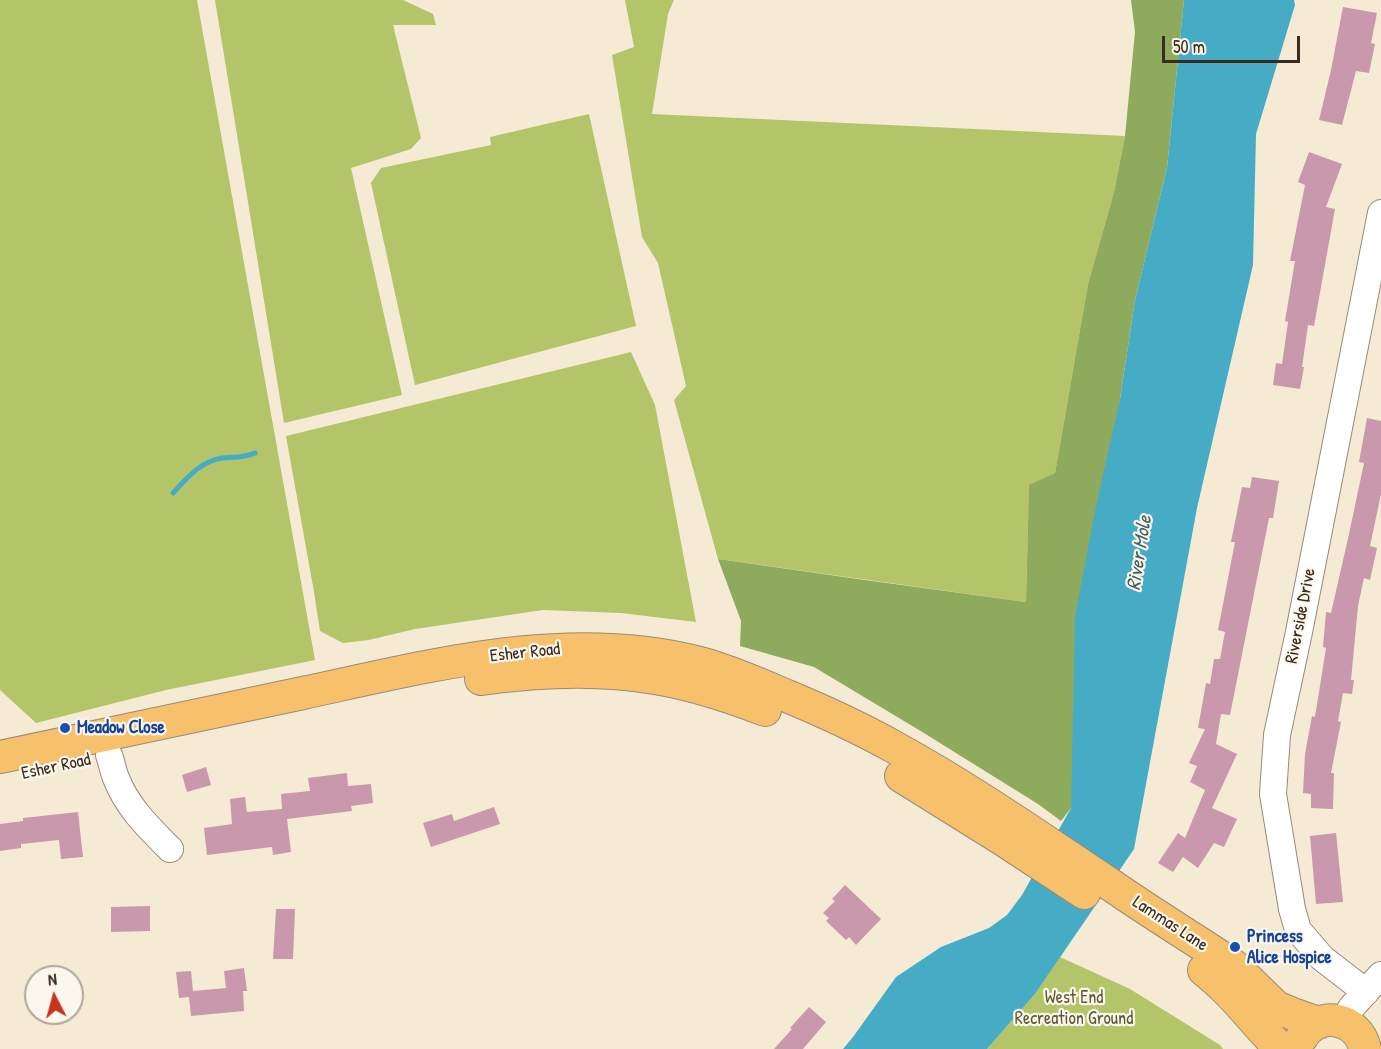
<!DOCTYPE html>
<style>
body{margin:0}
#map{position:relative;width:1381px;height:1049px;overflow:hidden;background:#f5ebd5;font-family:"Patrick Hand",sans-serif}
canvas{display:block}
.north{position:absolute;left:24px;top:965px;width:60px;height:60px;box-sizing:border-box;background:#fbf7ec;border:2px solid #aea59a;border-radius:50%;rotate:354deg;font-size:16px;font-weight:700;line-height:24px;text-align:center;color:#3b2a1e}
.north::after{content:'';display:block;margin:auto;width:21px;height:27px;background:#c8321e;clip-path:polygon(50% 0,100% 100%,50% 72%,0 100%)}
.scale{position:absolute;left:1162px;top:36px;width:138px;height:27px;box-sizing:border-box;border:3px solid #3b2a1e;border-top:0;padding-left:8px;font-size:18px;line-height:21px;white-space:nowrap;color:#3b2a1e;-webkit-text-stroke:4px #fbf7ec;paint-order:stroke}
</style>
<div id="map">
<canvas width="1381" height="1049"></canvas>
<div class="north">N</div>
<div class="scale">50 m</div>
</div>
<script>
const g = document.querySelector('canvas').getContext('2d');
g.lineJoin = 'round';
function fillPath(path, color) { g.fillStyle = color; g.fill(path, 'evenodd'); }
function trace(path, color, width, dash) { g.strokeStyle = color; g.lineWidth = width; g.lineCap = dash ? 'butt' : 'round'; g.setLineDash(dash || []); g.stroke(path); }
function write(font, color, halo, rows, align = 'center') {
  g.font = font + ' "Patrick Hand",sans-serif'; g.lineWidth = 4.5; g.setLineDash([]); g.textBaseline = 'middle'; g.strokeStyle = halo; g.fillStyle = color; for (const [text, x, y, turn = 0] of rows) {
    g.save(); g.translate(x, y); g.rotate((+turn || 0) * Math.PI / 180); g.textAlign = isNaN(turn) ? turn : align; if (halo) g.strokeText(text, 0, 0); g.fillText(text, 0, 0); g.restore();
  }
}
const green = new Path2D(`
 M0,0H197L315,660L166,690L36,723L0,690Z
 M215,0H403L433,14L436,25H393L421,138L411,149L351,168L402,395L284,423Z
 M625,0H674L668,14L652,114L1125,136L1114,192L1088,284L1055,473L1029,486L1026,602L718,559L674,400L686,386L658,263L642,237L612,55L634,47Z
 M589,114L636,326L415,385L371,183L381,168L491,145L490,137Z
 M631,352L655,405L696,622L621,613L543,610L415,629L369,640L343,643L320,631L314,592L286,436Z
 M1060,957L1130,989L1220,1045L1223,1049H987L1035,994Z`);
const forest = new Path2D(`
 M1131,0H1184L1167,168L1135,300L1120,399L1071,808L1061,821L1038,804L919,730L814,667L740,646L741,621L718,559L865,580L1026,602L1029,485L1055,473L1088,284L1114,192L1125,136L1135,32Z`);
const water = new Path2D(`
 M1184,0H1294L1295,5L1256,134L1253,265L1197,508L1134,849L1035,994L987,1049H843L853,1037L896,977L941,947L989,928L1007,915L1022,895L1071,808L1075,617L1095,511L1120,399L1135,300L1167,168Z`);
const stream = new Path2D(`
 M173,493C187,478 201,461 222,458C234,457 244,458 255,453`);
const building = new Path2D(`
 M1343,7L1377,13L1371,43L1375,44L1369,73L1356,71L1342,125L1319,120L1331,70Z
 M1309,152L1342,164L1326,207L1335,209L1314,326L1308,325L1302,367H1304L1300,389L1273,385L1276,363L1282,364L1288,322L1285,321L1295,261H1290L1305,185L1298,182Z
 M1367,418L1381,421V494L1370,546L1377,548L1370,580L1364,578L1358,606L1351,680H1354L1352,694L1343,693L1338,721L1341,722L1331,773H1334L1333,809L1311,808V794L1303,793L1305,754L1312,716L1315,717L1326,648L1323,647L1326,612L1331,613L1349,534L1364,463L1359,462Z
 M1252,477L1279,481L1273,518H1269L1230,715L1221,714L1216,744L1237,754L1212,808L1237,819L1224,847L1214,843L1198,868L1183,857L1173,872L1158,863L1178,833L1185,838L1205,790L1190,782L1197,766L1189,763L1205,729L1198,728L1206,683L1210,684L1214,659H1220L1225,632L1218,630L1235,542H1231L1242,487L1250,488Z
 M206,767L211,785L187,792L182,775Z
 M347,773L348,786L371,784L373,803L351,806L352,811L287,819L291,852L273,855L272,847L207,855L204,828L232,824L230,799L245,797L247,812L282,809L281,794L310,791L308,778Z
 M494,807L500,824L431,847L423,823L452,814L454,821Z
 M78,812L83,857L61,859L59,840L21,844V848L0,851V824L23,821V818Z
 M1336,833L1343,902L1316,904L1310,836Z
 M845,885L881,919L856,945L849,937L846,940L826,921L829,918L823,913L835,901L832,899Z
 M150,906V931L111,932V907Z
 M276,909H295L293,959H273Z
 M244,968L247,991H243L244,1011L191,1016L189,997L179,998L176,972L191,971L193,991L226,988L224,971Z
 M809,1007L826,1022L803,1049H774L792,1029L790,1028Z`);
const minor = new Path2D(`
 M109,755C112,763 113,771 116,778C127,807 149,828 170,849
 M1366,992L1322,958L1298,930L1292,909L1273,794L1277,735L1299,632L1381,213
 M1343,1022L1351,1008L1381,975`);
const major = new Path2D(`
 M481,679C538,671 598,668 655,678C692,684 729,696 765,710
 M0,757C101,736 202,714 303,693C433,665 568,629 700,663C730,671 759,684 787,696C823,711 860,728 894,747C969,788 1039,837 1111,885C1147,910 1184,933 1221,957L1234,966L1276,1007L1293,1014L1318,1023
 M901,776L1002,839L1084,893
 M1204,970C1235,994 1254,1023 1281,1049
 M1302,1037C1319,1009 1359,1018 1365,1049`);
const markers = [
 [65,728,6,"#1a4fb4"],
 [1235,947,6,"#1a4fb4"]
];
const streetNames = [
 ["Riverside Drive",1301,616,-79],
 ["Esher Road",525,653,-6],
 ["Esher Road",56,767,-12],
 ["Lammas Lane",1170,924,33]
];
const transitNames = [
 ["Meadow Close",77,728],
 ["Princess",1247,937],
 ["Alice Hospice",1247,958]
];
const parkNames = [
 ["West End",1074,998],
 ["Recreation Ground",1074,1019]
];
const waterNames = [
 ["River Mole",1140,553,-81]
];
fillPath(green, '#b3c568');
fillPath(forest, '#8eaa5c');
fillPath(water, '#46acc5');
trace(stream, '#46acc5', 5);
fillPath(building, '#c998ac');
trace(minor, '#988a7a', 28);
trace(major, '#988a7a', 34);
trace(minor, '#fff', 26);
trace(major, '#f7c06b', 32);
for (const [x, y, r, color] of markers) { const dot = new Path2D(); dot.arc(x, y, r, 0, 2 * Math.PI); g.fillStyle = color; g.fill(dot); trace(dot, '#fbf7ec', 2); }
write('18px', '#3b2a1e', '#fbf7ec', streetNames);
write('bold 18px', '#164399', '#fbf7ec', transitNames, 'left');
write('18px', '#5f5834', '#fbf7ec', parkNames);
write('italic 20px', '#3f5e61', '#fbf7ec', waterNames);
</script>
